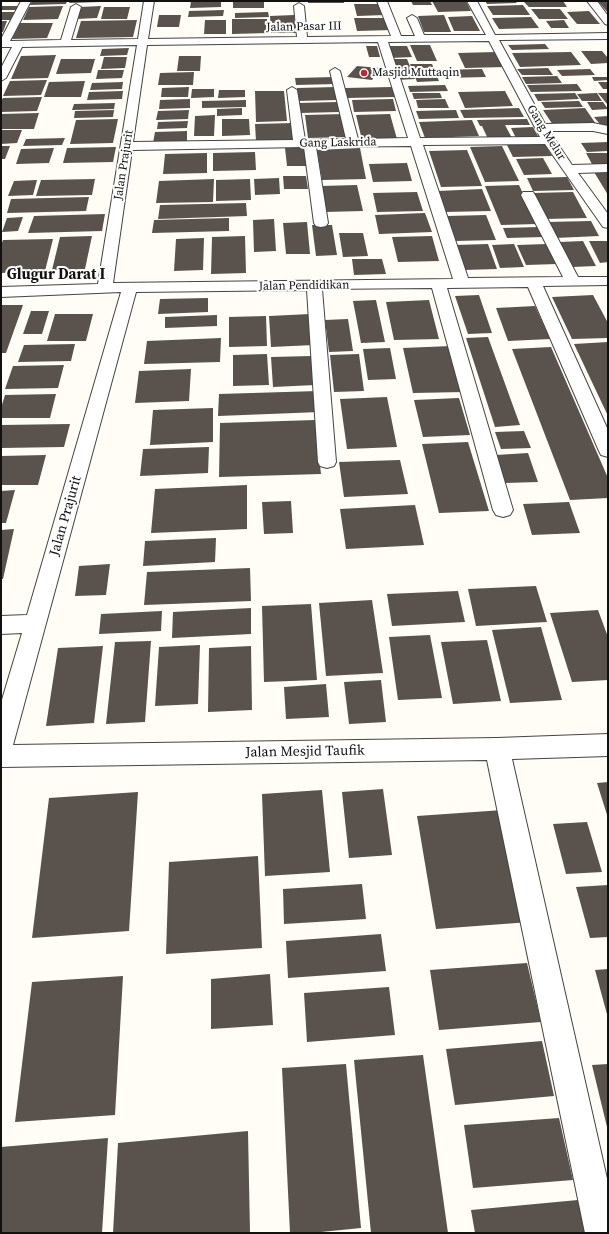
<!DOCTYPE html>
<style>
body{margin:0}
#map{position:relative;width:609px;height:1234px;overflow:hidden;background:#fffdf5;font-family:"Source Serif 4",serif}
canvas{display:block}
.frame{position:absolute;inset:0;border:2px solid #111;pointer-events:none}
</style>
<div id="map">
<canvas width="609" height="1234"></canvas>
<div class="frame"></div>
</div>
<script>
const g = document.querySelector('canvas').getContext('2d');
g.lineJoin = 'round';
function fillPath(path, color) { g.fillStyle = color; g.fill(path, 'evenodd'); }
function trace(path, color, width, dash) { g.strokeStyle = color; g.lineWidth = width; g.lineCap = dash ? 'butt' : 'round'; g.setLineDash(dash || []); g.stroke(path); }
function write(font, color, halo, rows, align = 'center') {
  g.font = font + ' "Source Serif 4",serif'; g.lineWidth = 4; g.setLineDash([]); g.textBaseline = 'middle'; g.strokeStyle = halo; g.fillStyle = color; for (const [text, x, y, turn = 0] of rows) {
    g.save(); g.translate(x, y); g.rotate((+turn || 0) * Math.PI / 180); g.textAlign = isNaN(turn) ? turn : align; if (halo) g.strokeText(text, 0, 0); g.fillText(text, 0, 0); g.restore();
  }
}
const building = new Path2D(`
 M32,1H67L66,4L30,5Z
 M70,1H101L100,2L69,3Z
 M191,1H221V7L190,8Z
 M233,1H264V8H233Z
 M308,1H344V3H308Z
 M411,1H430L432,5H413Z
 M432,1H466L471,11L438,12Z
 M485,1H515L517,3L487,4Z
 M563,1L567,7H529L524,2Z
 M598,1H608V13Z
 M354,4H381L385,15L357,16Z
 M523,5L530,15H493L487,6Z
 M1,6H19L16,10H1Z
 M63,6L58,19L23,20L29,7Z
 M101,6L97,18L76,19L80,7Z
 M104,7H130L127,19H101Z
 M531,9H560L568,19H539Z
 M224,10L223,16L188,17L189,11Z
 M589,11L600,24H577L567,12Z
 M1,12H15L12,20H1Z
 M268,12L269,17L235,18V13Z
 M159,15H181L179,27H157Z
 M294,15L296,33H271L270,16Z
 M444,15L451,32H424L418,16Z
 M472,16L480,31H454L448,17Z
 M531,17L539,28L499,29L492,18Z
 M354,18H387L392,30L357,31Z
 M232,19H267L268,33L232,34Z
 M137,20L133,37L76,38L81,21Z
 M205,20H226V34H204Z
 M564,20L569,28H551L546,21Z
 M1,21H7L3,32H1Z
 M20,23H53L47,38L12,39Z
 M545,44L549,49L512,50L508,45Z
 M410,45H430L437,61H417Z
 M366,46H377L380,57H369Z
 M387,46H407L412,57L391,58Z
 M129,48L127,55L100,56L102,49Z
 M581,51H602L608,58V63L591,64Z
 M496,52L505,67L465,68L458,53Z
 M571,52L581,65L520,67L512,53Z
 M56,55L48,78L11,79L21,56Z
 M179,56H201L200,71H177Z
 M104,57H127L125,68L101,69Z
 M61,59H95L91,73L56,74Z
 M390,59H407L415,79L396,80Z
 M410,64H432L439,81L417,82Z
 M357,66L380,68L372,80L347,77Z
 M548,68L553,75H522L517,69Z
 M482,69L486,77L444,78L440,70Z
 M590,69L595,75L562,76L557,70Z
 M98,70H124L122,78L96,79Z
 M194,72L193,85H158L160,73Z
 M557,76L562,83L526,84L522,77Z
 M335,77L336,84L296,85L295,78Z
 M592,77H608V80L594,81Z
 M47,80L41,95L3,96L10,81Z
 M85,81L81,97H44L49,82Z
 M123,82L122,89L90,90L92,83Z
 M598,82H608V89H603Z
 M577,84L582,91L531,92L527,85Z
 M445,85L448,91L410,92L408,86Z
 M189,87L188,97H161L162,88Z
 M336,87L338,100L298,101L297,88Z
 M392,87L395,97L347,98L345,88Z
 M192,89H214V97L191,98Z
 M219,90H245V97L218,98Z
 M123,91L122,99L87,100L89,92Z
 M255,91H284L287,121L256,122Z
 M505,91L513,106L465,108L458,92Z
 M412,93H440L442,98L414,99Z
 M575,93L579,99L538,101L534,94Z
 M597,93L602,101H582L577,94Z
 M598,93H608V104H607Z
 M42,97L37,111L1,112V101L3,98Z
 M190,99V108L159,109L160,100Z
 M393,99L396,111L354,112L352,100Z
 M445,99L449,108H418L416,100Z
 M246,100V107L202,108V101Z
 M579,101L583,107L545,108L541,102Z
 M337,102L339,112L300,113L298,103Z
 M587,102H603L608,109L592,110Z
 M115,103L114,109L72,110L74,104Z
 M242,108V115L217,116V109Z
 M519,108L524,117L464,118L460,110Z
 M585,108L596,124L553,125L543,110Z
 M114,110L113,117L74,118L75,111Z
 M189,110L188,119L156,120L158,111Z
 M456,110L459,118L419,119L416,111Z
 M39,113L34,129H1V114Z
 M345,114L350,137L308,138L305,115Z
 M390,114L397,139L362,140L356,115Z
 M215,115L214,136H194L195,116Z
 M608,116V129H604L594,117Z
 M118,119L113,143L70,144L76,120Z
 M222,119H249L250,135L222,136Z
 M527,119L530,125H505L512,138L488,139L482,126H480L477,120Z
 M472,120L479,136L425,138L419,122Z
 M188,121L187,128L157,129L158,122Z
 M294,123L296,140L256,141L255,124Z
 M533,127L539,138H516L511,128Z
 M1,130H22L17,143L1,144Z
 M187,131V142L153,143L155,132Z
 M65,138L62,145L23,146L26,139Z
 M608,142V151L587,152L581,143Z
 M545,144L552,156L513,157L507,145Z
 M1,146H10L5,159H1Z
 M502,146L519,181L485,182L470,147Z
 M116,147L113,162L63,163L67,148Z
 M54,148L49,163L16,164L21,149Z
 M285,148H308L310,166H287Z
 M360,148L366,179L322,180L317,150Z
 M467,150L482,186L441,187L429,151Z
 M255,152L256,170L213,171V153Z
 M207,153V173L163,174L165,154Z
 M586,153H608V165L593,166Z
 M543,158L552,174L524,175L516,159Z
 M407,163L412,181L373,182L369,164Z
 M608,171V195L594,172Z
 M283,176H306L308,189H284Z
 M567,177L574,190L533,191L527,178Z
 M279,178L280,194L255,195L254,179Z
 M95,179L92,195L36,196L41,180Z
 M214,179L213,202L156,203L159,181Z
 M250,179L251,200L216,201V180Z
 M37,180L33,195L8,196L14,181Z
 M357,185L363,211L325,212L321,186Z
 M519,185L537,224L501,225L485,186Z
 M482,189L491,211L445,212L438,191Z
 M417,192L423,211L377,212L373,193Z
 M573,192L587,218L545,219L533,193Z
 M89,197L86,211L7,213L11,199Z
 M246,203L247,216L158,219L160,205Z
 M425,213L432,232L379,234L375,215Z
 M105,214L102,231L28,233L34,216Z
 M486,215L496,240L455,241L447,216Z
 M23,217L18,231L2,232L7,218Z
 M229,218V231L152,233L154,220Z
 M274,219L276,251L254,252L253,220Z
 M591,221L599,236L555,238L547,222Z
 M307,222L310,254H286L283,223Z
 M312,225H332L337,255L316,256Z
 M539,227L544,237L507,238L503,228Z
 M339,233H363L368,256L343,257Z
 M92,236L85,269L52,270L60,237Z
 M245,236L246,273L211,274L212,237Z
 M432,236L439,261L398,262L392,237Z
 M204,238L203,270L174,271L176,239Z
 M53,239L45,271L1,273V245L3,240Z
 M583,241L596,266L572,267L560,242Z
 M589,241H608V262L600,263Z
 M488,244L497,269L464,270L455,245Z
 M514,244L524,267L500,268L492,245Z
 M547,244L557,264L526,265L517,245Z
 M352,259H382L386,274L354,275Z
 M479,295L492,333L468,334L455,296Z
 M593,295L608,323V338L572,339L552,297Z
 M208,298V312L158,314L160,299Z
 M376,300L385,342L361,343L353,301Z
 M429,300L439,339L394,340L386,302Z
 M1,305H23L6,353H1Z
 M535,306L550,339L508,341L496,308Z
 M31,311H49L42,334H23Z
 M55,314H93L86,341H47Z
 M310,314L314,345L271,347L269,316Z
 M217,315V326L165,328V317Z
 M266,316L267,346L229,347V317Z
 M348,319L353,351L329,352L325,320Z
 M488,337L520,425L495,427L466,338Z
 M221,338L220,362L144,364L147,341Z
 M608,342V416L574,344Z
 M75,344L71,361L18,362L24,345Z
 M451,346L464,392L413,393L403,348Z
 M551,347L608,478V498L570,500L512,349Z
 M390,348L396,379L368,380L363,349Z
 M267,354L269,385L233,386V355Z
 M359,354L364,391L334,392L330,355Z
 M312,356L315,385L273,387L271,357Z
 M64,365L58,388L5,389L13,366Z
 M191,369L189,401L135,403L139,371Z
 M318,391L320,412L218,416L219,394Z
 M56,394L50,418H1V408L5,395Z
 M387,397L397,447L347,449L340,399Z
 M459,398L470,435L423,437L414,400Z
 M213,408V442L150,445L153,410Z
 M315,420L321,474L219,477L220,423Z
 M70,424L64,447L1,448V425Z
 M524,431L531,448L501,449L495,432Z
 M468,442L489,511L439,513L422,444Z
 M209,447L208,473L140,476L143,449Z
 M528,453L538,482L505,483L496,455Z
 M46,455L38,485H1V456Z
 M400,460L408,494L344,497L339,462Z
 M247,485V529L151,533L155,489Z
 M15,490L6,523H1V491Z
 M291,501L293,533L264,534L262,502Z
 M569,502L580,533L532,535L523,504Z
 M415,505L424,545L346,549L340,509Z
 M14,529L3,579H1V530Z
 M216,538L215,562L143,566L145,541Z
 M110,564L106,595L75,596L79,566Z
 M250,568L251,601L144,605L147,572Z
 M536,586L547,622L476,626L468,589Z
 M458,591L465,622L392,626L387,594Z
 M372,600L383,673L326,676L319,603Z
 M311,604L317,680L264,682L262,606Z
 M251,608V634L172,638L173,612Z
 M598,610L608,637V680L572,682L550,613Z
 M162,611L161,631L99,634L101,614Z
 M541,627L562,700L510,703L492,630Z
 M430,635L442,698L398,700L389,637Z
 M487,640L501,701L453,704L441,642Z
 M151,641L145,722L106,724L115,642Z
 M200,645L198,704L155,706L159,647Z
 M103,646L94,723L46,726L58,648Z
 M251,646L252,710L208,712L209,648Z
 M381,680L386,722L349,724L344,682Z
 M326,684L329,717L286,719L284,687Z
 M608,782V818L597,783Z
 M383,789L392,855L349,858L342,792Z
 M322,790L330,872L265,876L262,794Z
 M138,792L129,931L32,938L49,798Z
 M503,810L530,922L436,929L417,816Z
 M587,822L602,872L566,874L553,824Z
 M258,856L262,948L166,954L169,862Z
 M362,884L366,919L284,924L283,889Z
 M608,885V937L590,938L576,887Z
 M381,934L386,971L288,978L286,941Z
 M527,963L541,1022L439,1030L430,970Z
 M608,969V1018L595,970Z
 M270,974L273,1025L211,1029V979Z
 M123,976L115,1115L15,1122L32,982Z
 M389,987L395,1035L307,1042L304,993Z
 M542,1041L554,1096L455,1105L446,1049Z
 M423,1055L448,1233H371L354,1060Z
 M346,1064L361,1228L311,1233H290L282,1068Z
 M608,1064V1127H607L592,1065Z
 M559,1118L573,1180L473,1188L464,1125Z
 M248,1131L250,1233H113L118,1143Z
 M108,1138L102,1233H1V1147Z
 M578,1200L586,1233H475L471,1210Z`);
const minor = new Path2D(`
 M21,1H31L10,41L61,40L71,7L76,4L81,7L71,40L138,39L144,1H154L148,39L297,37L294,6L299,3L304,6L307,37L391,36L377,1H387L401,36H415L407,18L412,15L417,18L424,35H486L467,1H477L495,35L608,33V39L499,40L545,124L593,123L608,126V134L593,131H549L572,165L608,164V172L578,173L608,214V228L603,227L545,144L423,145L468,278L563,277L521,195L523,192H533L535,195L578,277H608V285L543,286L608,430V457L601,455L599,451L528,287L447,288L513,510L510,515L503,517L496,515L493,510L432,288L322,289L336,462L334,466L327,468L320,466L318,462L307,290L136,292L13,745L497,738L608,734V756L512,759L608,1183V1233H585L487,760L1,767V703L22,633L1,634V616L27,615L121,292L1,297V287L98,284L137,45L22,47L6,78L1,81V68L12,47H1V39ZM489,41L540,137L420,138L388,42ZM378,42L408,138L358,139L340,71L335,68L330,71L346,139L305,140L297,90L292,87L287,90L293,140L133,142L147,45ZM411,146L453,279L113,283L132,150L304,147L314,223L316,226L321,227L326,226L328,223L316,147Z
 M587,1H597L608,16V25L605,24Z`);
const markers = [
 [364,73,4,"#c4262e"]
];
const farStreetnames = [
 ["Jalan Pasar III",304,27,-1],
 ["Gang Melur",546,133,58],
 ["Gang Laskrida",338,143,-1],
 ["Jalan Prajurit",124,165,-81],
 ["Jalan Pendidikan",304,286,-1]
];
const farPoinames = [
 ["Masjid Muttaqin",372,73]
];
const streetNames = [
 ["Jalan Prajurit",66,516,-74],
 ["Jalan Mesjid Taufik",305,752,-1]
];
const farDistrictnames = [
 ["Glugur Darat I",56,275]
];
fillPath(building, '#5a524d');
trace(minor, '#444', 2);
fillPath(minor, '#fff');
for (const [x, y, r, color] of markers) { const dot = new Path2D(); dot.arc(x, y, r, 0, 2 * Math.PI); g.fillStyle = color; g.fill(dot); trace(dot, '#fff', 1.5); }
write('12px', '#111', '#fff', farStreetnames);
write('12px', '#111', '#fff', farPoinames, 'left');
write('14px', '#111', '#fff', streetNames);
write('bold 15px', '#111', '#fff', farDistrictnames);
</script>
